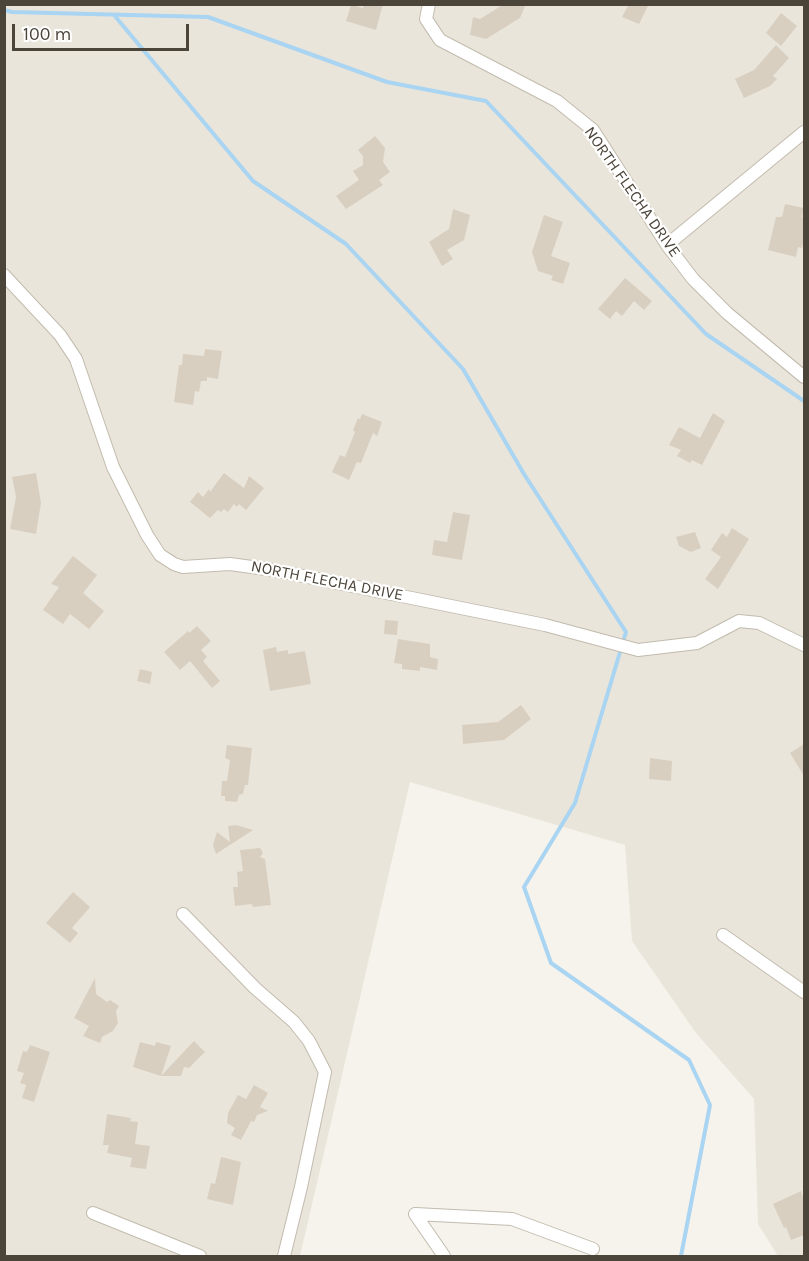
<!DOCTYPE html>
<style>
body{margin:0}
#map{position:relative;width:809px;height:1261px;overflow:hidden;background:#f6f3ec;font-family:Karla,sans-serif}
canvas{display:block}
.frame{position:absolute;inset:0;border:6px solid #4b4439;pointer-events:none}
.scale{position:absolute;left:12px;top:24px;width:177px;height:27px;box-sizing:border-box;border:3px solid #4b4439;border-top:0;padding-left:8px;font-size:18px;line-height:21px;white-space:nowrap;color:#4b4439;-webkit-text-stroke:4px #fff;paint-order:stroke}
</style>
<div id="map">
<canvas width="809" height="1261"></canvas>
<div class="frame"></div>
<div class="scale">100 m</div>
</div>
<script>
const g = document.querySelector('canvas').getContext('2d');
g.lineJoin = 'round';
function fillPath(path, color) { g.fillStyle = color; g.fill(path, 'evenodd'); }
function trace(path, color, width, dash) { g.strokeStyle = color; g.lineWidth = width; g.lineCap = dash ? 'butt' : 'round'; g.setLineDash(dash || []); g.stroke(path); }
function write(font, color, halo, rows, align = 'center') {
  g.font = font + ' Karla,sans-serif'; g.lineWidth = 4.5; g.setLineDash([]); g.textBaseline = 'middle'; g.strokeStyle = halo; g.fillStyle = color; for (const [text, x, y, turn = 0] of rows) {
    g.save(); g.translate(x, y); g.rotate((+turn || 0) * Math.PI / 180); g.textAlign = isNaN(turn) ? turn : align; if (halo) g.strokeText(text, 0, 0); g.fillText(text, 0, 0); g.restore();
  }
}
const residential = new Path2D(`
 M5,5H804V1256H778L758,1224L754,1099L696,1033L632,941L625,845L410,782L300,1256H5Z`);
const stream = new Path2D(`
 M4,10L12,12L208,17L387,82L486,101L706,334L804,401
 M114,15L253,181L346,244L463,369L524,474L626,632L575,803L524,887L551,963L689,1060L710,1105L681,1256`);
const building = new Path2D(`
 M364,4H383L376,30L346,21L351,5L363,8Z
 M504,4H526L520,18L486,39L470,35L473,17L480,19Z
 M629,4H649L639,24L622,17Z
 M781,13L797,26L781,46L766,33Z
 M776,45L789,58L773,76L777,79L770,86L744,98L735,79L754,70Z
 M375,136L385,148L383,162L390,172L379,180L383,185L346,209L336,196L359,180L353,171L363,165V156L358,150Z
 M785,204L804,208L802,217H804V237L802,248L798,247L796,257L768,250L776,217H782Z
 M453,209L470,215L464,240L447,250L453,259L442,266L429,242L449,229Z
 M544,215L563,222L551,256L570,263L563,284L551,280L553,276L538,271L532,252Z
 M625,278L652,301L644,310L634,301L622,316L616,311L610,319L598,309Z
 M205,349L222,351L218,379L207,377V381H201L199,392L195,391L193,405L174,402L179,365H182L183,354L204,356Z
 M713,413L725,421L702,465L692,460L690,463L677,456L681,450L669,445L679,427L700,438Z
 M362,414L382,422L377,436L373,433L361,463L357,462L349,480L332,472L340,455L345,457L355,432L353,430L358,418L360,419Z
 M36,473L41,503L36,534L10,529L16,497L12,477Z
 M224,473L244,488L249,476L264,488L246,510L239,504L237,507L234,504L228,512L224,509L221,512L218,510L210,518L190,502L198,492L203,497L209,489L210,492Z
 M453,512L470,515L462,560L432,555L434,540L447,542Z
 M732,528L749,539L718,589L705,579L721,557L711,550L722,533L727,537Z
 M695,532L701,548L691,552L679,546L676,537Z
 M73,556L97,575L83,593L104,611L89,629L70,614L63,624L43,610L59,587L51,584Z
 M385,620L398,621L397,635L384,634Z
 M197,626L211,641L201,650L207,657L203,661L220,681L212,688L190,661L180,670L164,652L188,631L189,633Z
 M398,639L430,644V657L438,659L437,670L420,667V671L402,669V664L394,663Z
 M276,647L277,652L288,650V654L305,651L311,684L270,691L263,650Z
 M140,669L152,672L150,684L137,681Z
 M521,705L531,719L504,740L463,744L462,725L498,722Z
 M804,744V776L790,753Z
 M227,745L252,748L248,785H245L243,794L239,795L237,802L225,801V796H221L222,781H227L230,760L225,758Z
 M650,758L672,761L671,781L649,779Z
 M236,825L253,830L216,854L213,845L217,832L230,842L228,826Z
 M260,848L263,853L260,857L265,859L271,905L253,907L252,904L235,906L233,887H238L237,872L243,871L240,850Z
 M73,892L90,907L72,928L78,933L70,943L46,923Z
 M95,978L96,994L107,1002L110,1000L119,1006L116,1011L118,1023L113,1031L102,1037L100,1043L83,1036L89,1026L74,1018Z
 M194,1041L205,1052L189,1068L184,1067L181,1076H161Z
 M140,1042L155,1046L156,1042L171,1046L161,1076L133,1067Z
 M30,1045L50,1052L34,1102L22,1098L26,1085L20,1083L24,1073L17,1071L23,1051L27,1052Z
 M254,1085L268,1093L260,1107L268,1111L257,1115L254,1122L251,1121L241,1140L231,1135L235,1128L227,1123L228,1113L238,1095L246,1099Z
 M107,1114L131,1118L130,1121L138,1122L135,1144L150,1146L146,1169L130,1167L132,1158L107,1153L109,1145H103Z
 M221,1157L241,1162L233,1205L207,1199L211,1183L215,1184Z
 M801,1191L804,1200V1235L791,1240L786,1227L784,1228L773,1204Z`);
const minor = new Path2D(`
 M429,4L426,19L440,40L557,101L593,130L667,245L693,279L727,313L804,377
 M667,245L804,132
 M4,275L60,335L76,359L113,467L147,535L160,555L174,564L183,567L230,564L273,570L545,625L638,650L697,643L739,621L759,623L804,645
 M183,914L255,988L294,1022L309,1041L325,1072L301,1187L284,1256
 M723,935L804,992
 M93,1213L200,1256
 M444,1256L415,1214L512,1219L593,1249`);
const streetNames = [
 ["NORTH FLECHA DRIVE",632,192,55],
 ["NORTH FLECHA DRIVE",327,581,11]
];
fillPath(residential, '#eae5da');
trace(stream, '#a9d4f2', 4);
fillPath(building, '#d8cfc1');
trace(minor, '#c2bbae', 14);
trace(minor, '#fff', 12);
write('16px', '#4b4439', '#fff', streetNames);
</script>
